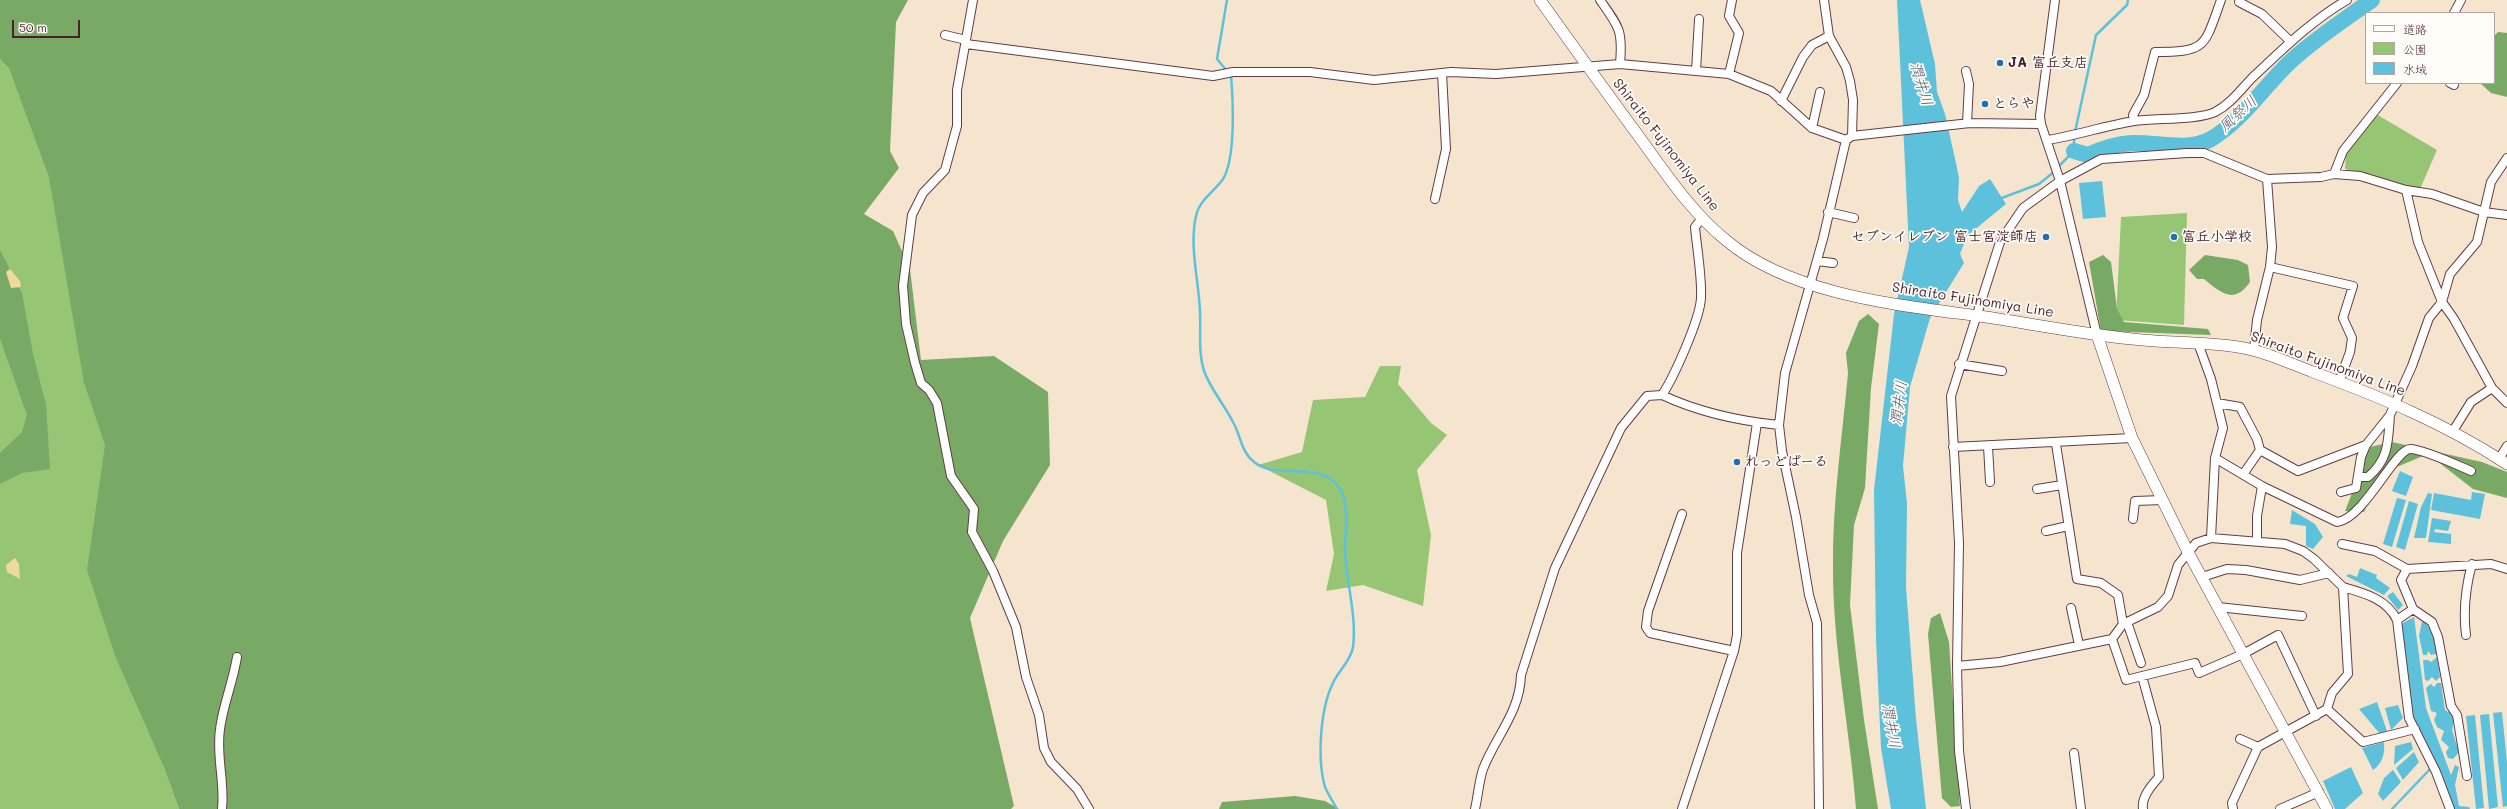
<!DOCTYPE html>
<meta charset="utf-8">
<style>
body{margin:0}
#map{position:relative;width:2507px;height:809px;overflow:hidden;background:#f6e5ce;font-family:Mali,"Klee One",sans-serif}
canvas{display:block}
.legend{position:absolute;left:2365px;top:12px;width:130px;height:72px;box-sizing:border-box;background:#fdfcf7;border:1px solid #b5a4a5;margin:0;padding:5px 7px;list-style:none;font-size:12px;color:#4a1f2b}
.legend li{display:flex;align-items:center;gap:8px;height:20px}
.legend b{width:20px;border:1px solid #b5a4a5}
.scale{position:absolute;left:12px;top:20px;width:68px;height:18px;box-sizing:border-box;border:2px solid #4a1f2b;border-top:0;padding-left:5px;font-size:12px;line-height:14px;white-space:nowrap;color:#4a1f2b;-webkit-text-stroke:3px #fdfcf7;paint-order:stroke}
</style>
<div id="map">
<canvas width="2507" height="809"></canvas>
<ul class="legend">
<li><b style="height:5px;background:#fff"></b>道路</li>
<li><b style="height:11px;background:#96c574"></b>公園</li>
<li><b style="height:11px;background:#5ec1dc"></b>水域</li>
</ul>
<div class="scale">50 m</div>
</div>
<script>
const g = document.querySelector('canvas').getContext('2d');
g.lineJoin = 'round';
function fillPath(path, color) { g.fillStyle = color; g.fill(path, 'evenodd'); }
function trace(path, color, width, dash) { g.strokeStyle = color; g.lineWidth = width; g.lineCap = dash ? 'butt' : 'round'; g.setLineDash(dash || []); g.stroke(path); }
function write(font, color, halo, rows, align = 'center') {
  g.font = font + ' Mali,"Klee One",sans-serif'; g.lineWidth = 3.5; g.setLineDash([]); g.textBaseline = 'middle'; g.strokeStyle = halo; g.fillStyle = color; for (const [text, x, y, turn = 0] of rows) {
    g.save(); g.translate(x, y); g.rotate((+turn || 0) * Math.PI / 180); g.textAlign = isNaN(turn) ? turn : align; if (halo) g.strokeText(text, 0, 0); g.fillText(text, 0, 0); g.restore();
  }
}
const green = new Path2D(`
 M0,0L103,153L163,765L179,809H0Z
 M2376,114L2437,150L2420,189L2345,169L2346,152Z
 M2187,213L2184,325L2116,320L2121,217Z
 M1380,366H1401L1398,384L1431,423L1447,435L1417,470L1431,535L1423,606L1363,585L1326,591L1334,554L1326,500L1258,465L1302,452L1313,400L1365,397Z`);
const forest = new Path2D(`
 M0,0H908L896,22L890,151L899,168L864,214L893,231L910,269L921,360L994,356L1048,392L1050,465L1003,541L970,618L1014,806L1011,809H179L163,765L116,658L87,570L105,445L84,383L49,177L9,68L0,59Z
 M2498,32L2507,33V97L2491,93L2480,83H2494V36Z
 M0,250L22,293L33,354L46,405L50,469L22,473L0,484V453L22,432L27,415L0,339Z
 M2103,255L2111,262L2117,309L2124,322L2208,329L2211,335L2101,331L2089,262Z
 M2205,255L2238,260L2248,265L2250,282C2234,305 2221,293 2204,279H2197L2189,270Z
 M1868,314L1879,324L1871,388L1865,488L1854,525L1850,605L1864,720L1878,809H1856C1850,729 1833,650 1833,570C1832,505 1842,439 1848,373L1846,353L1859,321Z
 M2392,442L2482,462L2507,472V498L2473,489L2428,454L2382,473L2364,512L2345,511L2370,447Z
 M1940,613L1949,642L1960,806L1951,807L1942,798L1928,634L1931,618Z
 M1295,796L1325,801L1339,809H1219L1222,802Z`);
const sand = new Path2D(`
 M10,269L20,281L21,287L11,288L6,272Z
 M15,558L19,564L20,579L7,572L6,565Z`);
const water = new Path2D(`
 M1897,0H1920L1935,64L1937,92L1945,114L1956,163L1959,178L1958,200L1962,212L1979,186L1990,179L2006,204L1967,236L1960,254L1964,263L1930,318L1910,387L1903,466L1907,503L1906,587L1916,719L1926,809H1891L1881,748L1876,640L1874,490L1894,314L1909,247Z
 M2102,181L2106,217L2083,219L2079,183Z
 M2400,471L2413,477L2406,496L2392,491Z
 M2472,492L2485,494L2480,519L2431,510L2434,493L2471,500Z
 M2428,493L2432,494L2426,538H2414L2421,507Z
 M2397,498L2406,500L2392,547L2383,544Z
 M2409,501L2418,504L2405,550L2396,547Z
 M2292,510L2315,524L2323,537L2313,549L2306,546V526L2290,524Z
 M2432,518L2451,521L2448,531L2435,529L2434,532L2451,534V544L2428,542Z
 M2360,568L2377,575L2376,578L2390,588L2384,595L2346,576L2349,574L2357,577Z
 M2393,592L2403,605L2398,610L2387,596Z
 M2414,617L2426,708L2451,775L2455,765L2459,767L2455,785L2459,806L2469,807L2470,809H2452L2411,716L2401,624Z
 M2422,621C2432,627 2439,642 2436,654L2431,655L2428,651L2427,655H2423L2419,636Z
 M2437,657L2440,677L2436,681L2432,677L2428,681L2425,680L2423,660H2428L2431,662Z
 M2437,683H2441L2445,710L2448,712L2449,709L2454,721L2452,730L2459,752L2453,759L2448,758L2446,752L2449,747L2441,740L2444,731L2437,727L2434,720L2437,713L2431,711L2426,688L2431,684L2434,687Z
 M2377,702L2387,731L2380,734L2359,709Z
 M2398,705L2403,718L2391,730L2385,708Z
 M2502,712L2507,762V806L2503,807L2493,713Z
 M2489,714L2498,807L2489,809L2480,715Z
 M2475,715L2484,808L2476,809L2466,716Z
 M2384,742C2385,753 2383,763 2373,770L2362,748Z
 M2411,742L2413,749L2394,765L2395,746Z
 M2414,752L2419,762L2403,780L2396,768Z
 M2351,767L2363,793L2345,809H2335L2323,781Z
 M2393,770L2401,782L2383,801L2378,794L2384,778Z`);
const stream = new Path2D(`
 M1227,0L1217,59L1227,71
 M1231,75C1233,100 1236,158 1223,179C1215,191 1199,200 1196,216C1189,247 1199,281 1200,312C1201,332 1198,352 1204,371C1211,390 1224,404 1233,422C1241,436 1241,452 1254,462C1279,483 1336,453 1345,504C1348,520 1345,535 1345,550C1346,582 1357,615 1353,647C1351,661 1338,671 1333,683C1320,709 1317,760 1325,787C1328,794 1333,802 1337,809
 M2075,132L2096,35L2127,5L2128,0
 M2058,167L2074,151V137
 M1999,199L2039,184L2055,171
 M2392,809L2432,767`);
const river = new Path2D(`
 M2074,151L2088,155C2103,148 2116,144 2132,143C2156,142 2189,152 2211,139C2243,120 2264,86 2291,61C2316,38 2344,20 2372,0`);
const street = new Path2D(`
 M973,0L957,90V126L945,170L923,193L912,215L903,286L906,324L915,363L921,383L929,390L937,403L951,476L974,509L972,532L993,571L1016,627L1026,677L1039,715L1044,748L1051,762L1077,789L1089,809
 M1600,0C1619,27 1623,30 1620,64
 M1824,0L1829,36L1846,67L1850,81L1853,100L1852,136
 M2055,0L2040,116L2041,124L2060,181L2097,335
 M2239,2L2262,14L2291,42
 M2454,13L2461,0
 M945,35L966,40
 M966,44L1213,76L1233,72H1310L1374,80L1451,72L1496,74L1620,64L1729,74L1771,91L1812,128L1846,140
 M1696,71L1699,19
 M1966,71L1969,84L1967,123
 M1729,74L1739,33L1729,16L1732,0
 M2450,83L2454,85
 M1781,101L1803,57L1812,45L1829,36
 M2134,121L2133,115L2144,95L2155,52C2207,52 2204,47 2221,0
 M1812,128L1820,92
 M2048,140C2077,135 2105,126 2134,121C2155,118 2199,120 2215,112C2231,104 2241,89 2253,77C2283,49 2311,21 2347,0
 M2334,174L2343,151L2397,83
 M2406,190L2418,242L2442,302L2454,319L2492,388L2507,403
 M1435,199L1446,149L1442,73
 M1828,212L1854,218
 M1817,261L1833,263
 M2270,267L2353,286L2343,318L2352,338L2350,352L2339,382
 M2198,343L2211,379L2223,428L2215,458L2211,538
 M2254,350L2257,320L2270,267L2272,247L2267,179
 M1959,364L2002,371
 M1662,395C1698,412 1740,421 1779,425
 M2217,403L2240,407L2257,439L2260,450L2244,473
 M2453,431L2471,402L2492,388
 M2056,444L2077,579L2101,583L2118,595L2123,624
 M1988,446L1990,482
 M1953,447L2132,438
 M2260,450L2298,471L2366,445L2390,415L2412,366L2429,318L2442,302L2450,274L2477,242L2491,182L2507,158
 M2215,458L2262,486L2337,522C2364,519 2395,449 2410,449C2423,449 2457,465 2471,471
 M2499,459L2507,446
 M2359,477H2368C2389,459 2388,442 2390,415
 M2037,489L2062,485
 M2341,492L2356,488L2361,457L2366,445
 M1682,514L1648,611L1646,627L1650,633L1734,651
 M2133,519L2135,501L2163,500
 M2046,531L2068,526
 M2257,541V516L2262,486
 M2342,544L2375,551L2407,569
 M2202,577L2227,569L2246,570L2300,580L2329,573
 M2343,587C2364,593 2387,599 2397,620L2409,718L2436,772L2450,809
 M2218,607L2302,616
 M2071,608L2079,645
 M2397,620L2413,609
 M2127,622L2141,663
 M2466,635C2463,610 2465,589 2472,564
 M2112,639L2126,680L2195,663L2199,673L2243,654L2278,635L2316,716
 M1957,666L2000,662L2112,639L2123,624L2158,607L2168,596L2178,565L2196,543L2211,538L2285,544L2303,551L2314,559L2343,587L2348,674L2332,693L2327,709L2258,747L2232,803L2233,809
 M2142,676L2156,727L2159,777C2152,785 2141,797 2143,809
 M2327,709L2363,742L2415,729
 M2240,739L2258,747
 M2074,753L2081,809
 M2467,776L2457,715L2451,706L2438,637L2432,622L2413,609L2401,580L2407,569L2491,564L2507,569
 M222,809C225,782 216,756 220,729C223,705 233,682 237,657
 M1475,809C1478,796 1479,781 1483,769C1496,736 1520,712 1521,675L1555,568L1621,428L1647,396L1662,395C1674,377 1700,319 1701,298C1702,275 1697,250 1695,227L1702,218
 M1682,809L1734,651L1737,635V553L1757,423
 M1819,809L1817,623L1809,595L1796,517L1782,451L1779,425L1785,373L1823,239L1846,140L1852,136L1970,123L2041,124
 M1966,809L1959,751L1957,666L1959,543L1951,396L2000,242L2023,208L2060,181L2101,159L2187,153H2204L2267,179L2321,177L2334,174L2360,176L2406,190L2432,194L2484,212L2507,215
 M2280,809L2319,792`);
const secondary = new Path2D(`
 M1540,0C1573,46 1606,92 1640,138C1666,174 1692,213 1727,241C1792,295 1898,305 1979,316C2034,324 2087,335 2142,340C2174,343 2206,342 2238,347C2264,351 2289,363 2313,372C2383,398 2444,423 2507,464
 M2097,335L2132,438L2188,552L2327,809`);
const markers = [
 [2000,63,4,"#1f6fb2"],
 [1985,104,4,"#1f6fb2"],
 [2046,237,4,"#1f6fb2"],
 [2174,237,4,"#1f6fb2"],
 [1737,462,4,"#1f6fb2"]
];
const poiNames = [
 ["JA 富丘支店",2008,63],
 ["とらや",1993,104],
 ["セブンイレブン 富士宮淀師店",2038,237,"right"],
 ["富丘小学校",2182,237],
 ["れっどぱーる",1745,462]
];
const streetNames = [
 ["Shiraito Fujinomiya Line",1666,145,52],
 ["Shiraito Fujinomiya Line",1973,300,9],
 ["Shiraito Fujinomiya Line",2328,364,20]
];
const waterNames = [
 ["潤井川",1921,84,73],
 ["風祭川",2238,114,-43],
 ["潤井川",1899,403,-82],
 ["潤井川",1891,726,80]
];
fillPath(green, '#96c574');
fillPath(forest, '#78aa66');
fillPath(sand, '#eeda9e');
fillPath(water, '#5ec1dc');
trace(stream, '#5ec1dc', 2.5);
trace(river, '#5ec1dc', 16);
trace(street, '#643d43', 10);
trace(secondary, '#643d43', 12);
trace(street, '#fff', 8);
trace(secondary, '#fff', 11);
for (const [x, y, r, color] of markers) { const dot = new Path2D(); dot.arc(x, y, r, 0, 2 * Math.PI); g.fillStyle = color; g.fill(dot); trace(dot, '#fdfcf7', 1.5); }
write('bold 14px', '#4a1f2b', '#fdfcf7', poiNames, 'left');
write('14px', '#4a1f2b', '#fdfcf7', streetNames);
write('italic 15px', '#515869', '#fdfcf7', waterNames);
</script>
